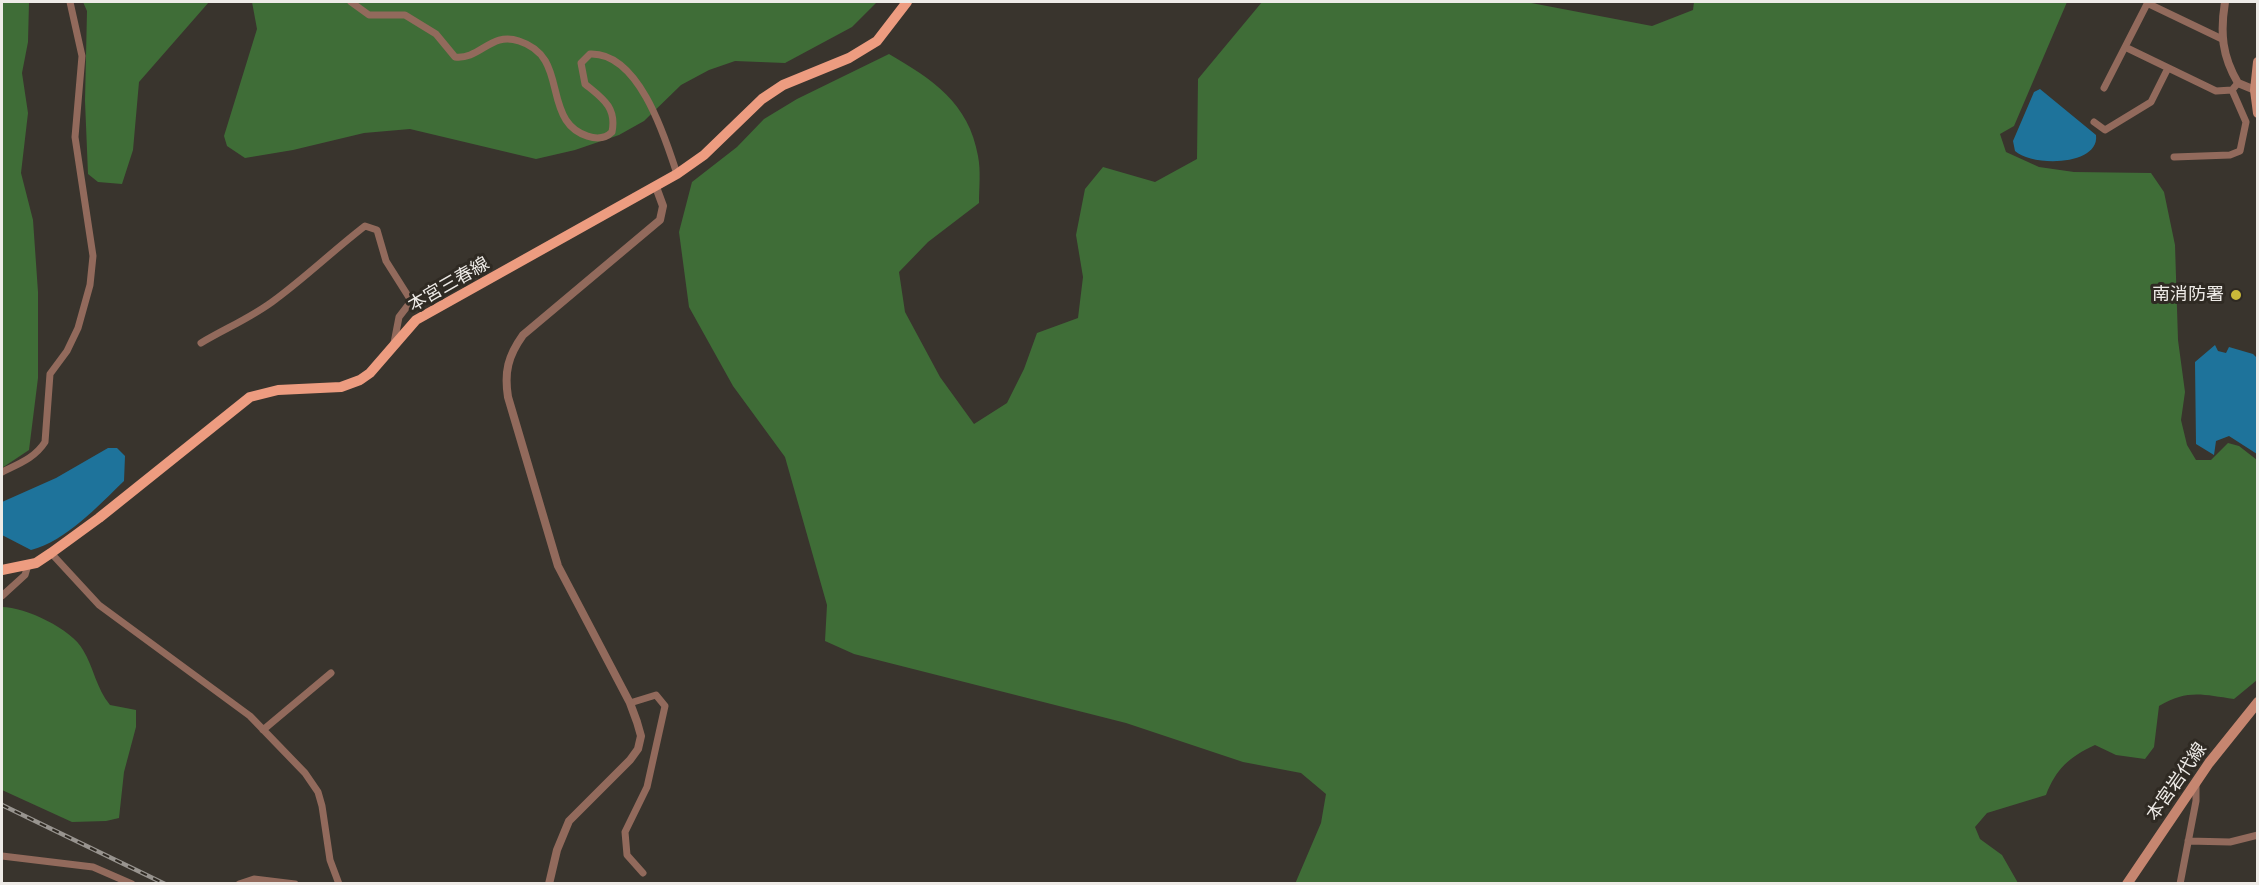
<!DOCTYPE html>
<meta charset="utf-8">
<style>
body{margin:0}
#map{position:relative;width:2259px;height:885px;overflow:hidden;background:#39342d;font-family:Helvetica,sans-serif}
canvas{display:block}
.frame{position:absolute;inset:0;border:3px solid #eeebe7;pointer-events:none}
</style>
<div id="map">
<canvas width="2259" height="885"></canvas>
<div class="frame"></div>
</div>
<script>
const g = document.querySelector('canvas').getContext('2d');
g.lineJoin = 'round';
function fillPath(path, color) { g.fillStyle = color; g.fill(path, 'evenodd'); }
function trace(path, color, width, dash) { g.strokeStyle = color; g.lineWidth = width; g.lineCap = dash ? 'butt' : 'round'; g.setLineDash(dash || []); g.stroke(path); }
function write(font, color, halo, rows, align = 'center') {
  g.font = font + ' Helvetica,"Noto Sans JP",sans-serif'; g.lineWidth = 6; g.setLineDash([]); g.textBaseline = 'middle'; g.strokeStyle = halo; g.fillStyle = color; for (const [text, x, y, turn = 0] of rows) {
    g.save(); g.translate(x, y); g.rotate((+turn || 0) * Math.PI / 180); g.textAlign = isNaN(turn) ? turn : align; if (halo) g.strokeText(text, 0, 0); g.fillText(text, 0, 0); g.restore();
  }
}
const green = new Path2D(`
 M2,2H29L28,42L22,73L28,113L21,173L33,220L38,292V378L29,450L2,468Z
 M83,2H209L139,82L133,150L122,184L98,182L88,174L85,101L87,11Z
 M252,2H877L852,27L785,63L735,61L709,70L681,85L644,121L619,135L575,150L536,159L410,129L364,133L293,150L245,158L227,146L224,136L257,29Z
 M1262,2H1526L1652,26L1693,10L1694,2H2067L2014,126L2000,134L2006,152L2039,167L2074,172L2151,173L2164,192L2175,245L2178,340L2185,392L2181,420L2187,445L2196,460H2211L2228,443L2239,446L2257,460V680L2234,699C2203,695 2188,689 2159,706L2154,747L2145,759L2116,755L2095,745C2069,757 2056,769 2046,795L1987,813L1975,827L1980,839L2002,855L2018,883L1295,884L1321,823L1326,794L1301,773L1243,762L1126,723L854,654L825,641L827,605L785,457L733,386L689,307L679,232L692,182L737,147L764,119L797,99L889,54C932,79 969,103 978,156C981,171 979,188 979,203L928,242L899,272L905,312L940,377L974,424L1007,403L1024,369L1037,333L1078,318L1083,277L1076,235L1085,189L1103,167L1155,182L1197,159L1198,79Z
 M2,607C25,607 72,629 83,650C94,668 96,688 110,705L136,710V727L124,772L119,818L106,821L72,822L2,790Z`);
const water = new Path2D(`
 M2040,89L2096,135C2100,166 2032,167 2015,151L2013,141L2034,92Z
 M2215,345L2218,351L2226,353L2229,347L2253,354L2257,358V454L2229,436L2216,441L2214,455L2196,444L2195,362Z
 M108,448H117L125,456L124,481C98,506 66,541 31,550L2,535V502L56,478Z`);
const minor = new Path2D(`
 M351,2L369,15H405L436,34L455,57C480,60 491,31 519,41C560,54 549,94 566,120C575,134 599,145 612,132C617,107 602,98 585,84L581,63L590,54C639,52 665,137 677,174
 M2148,2L2125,47L2216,91L2232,90L2238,83
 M2147,3L2222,39
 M2104,88L2125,47
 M2094,122L2105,130L2151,102L2168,68
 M2174,157L2230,155L2240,151L2246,122L2232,90
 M201,343C226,328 253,317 276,299C307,276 335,249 365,226L377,230L386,261L410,299L409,304L399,317L394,343
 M2,472C18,464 35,458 45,442L50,374L67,351L78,328L90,285L93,256L75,137L82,56L70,2
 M51,553L99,605L250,716L305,773L318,792L322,806L330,860L339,884
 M2,596L25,575L28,565
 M630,703L656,695L665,706L647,787L625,832L627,855L643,873
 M263,730L331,673
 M2188,841L2230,842L2258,835
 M2,856L93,867L132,884
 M239,884L254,879L295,884
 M2180,884L2196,801V783`);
const tertiary = new Path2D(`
 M2225,2C2220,33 2222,56 2238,83L2255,90
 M549,884L557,850L569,821L630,760L638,749L641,736L637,722L630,703L558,566L508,397C504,372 508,356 523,335L660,220L663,206L656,187`);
const secondary = new Path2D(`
 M2258,62L2255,90L2258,113
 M2127,884L2209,763L2258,702`);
const primary = new Path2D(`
 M2,570L36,563L51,553L99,518L250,397L278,390L341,387L360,380L370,373L416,320L677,174L704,155L762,99L783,85L849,58L877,41L907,2`);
const rail = new Path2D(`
 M2,805L165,884`);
const markers = [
 [2236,295,6,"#caba39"]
];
const streetNames = [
 ["本宮三春線",449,285,-30],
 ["本宮岩代線",2177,782,-55]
];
const poiNames = [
 ["南消防署",2224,295]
];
fillPath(green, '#3f6d37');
fillPath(water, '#1e739b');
trace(minor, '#926a5c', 7);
trace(tertiary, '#926a5c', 8);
trace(secondary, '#c68670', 10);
trace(primary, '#ed9c80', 10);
trace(rail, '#98948f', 4.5);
trace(rail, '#2f2a23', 2, [7]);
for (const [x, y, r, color] of markers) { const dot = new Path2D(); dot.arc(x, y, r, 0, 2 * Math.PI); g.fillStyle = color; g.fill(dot); trace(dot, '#2f2a23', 2); }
write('18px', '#eeebe7', '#2f2a23', streetNames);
write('18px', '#eeebe7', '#2f2a23', poiNames, 'right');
</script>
